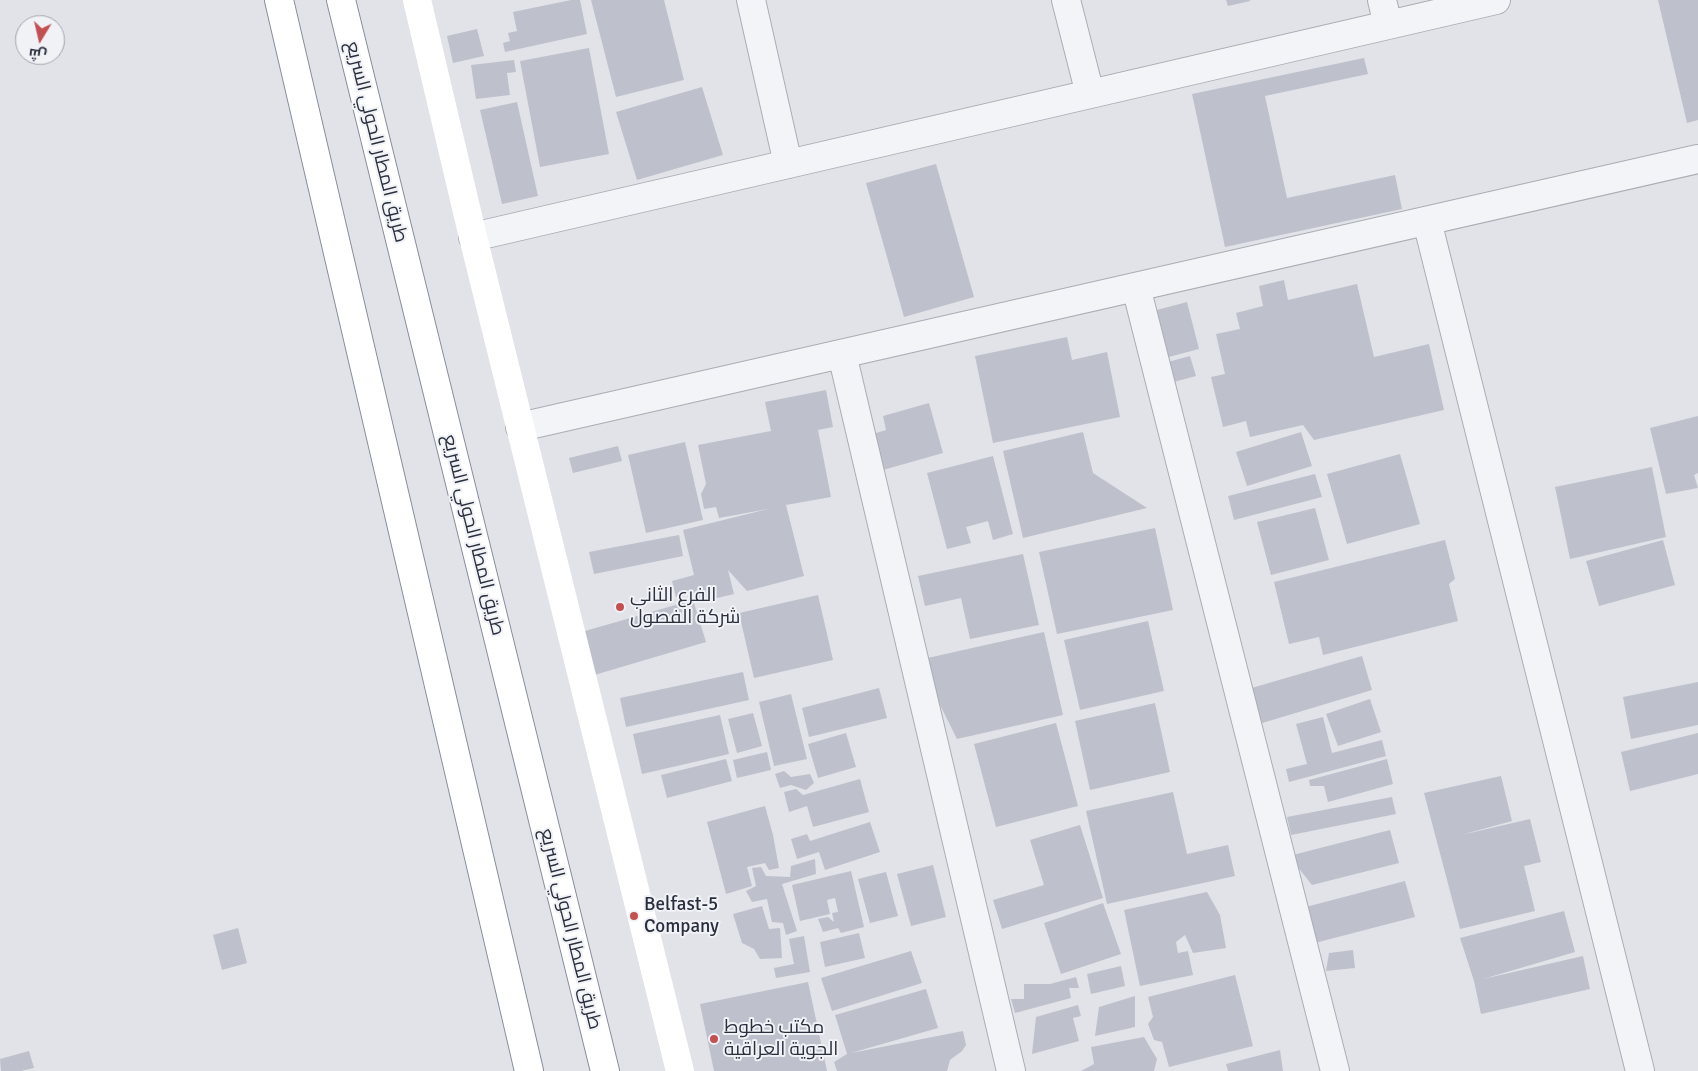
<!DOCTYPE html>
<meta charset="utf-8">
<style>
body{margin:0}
#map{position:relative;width:1698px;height:1071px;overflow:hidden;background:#e1e3e8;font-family:Signika,Cairo,sans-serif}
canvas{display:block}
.north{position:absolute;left:15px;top:15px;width:50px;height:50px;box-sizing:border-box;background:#f0f2f6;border:1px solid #a1a4ac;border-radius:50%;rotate:189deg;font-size:14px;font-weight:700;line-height:20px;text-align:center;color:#2a2f3e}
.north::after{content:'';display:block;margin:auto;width:18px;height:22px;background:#c35051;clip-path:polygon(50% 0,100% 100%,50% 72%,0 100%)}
</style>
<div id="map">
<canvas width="1698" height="1071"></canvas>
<div class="north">ش</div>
</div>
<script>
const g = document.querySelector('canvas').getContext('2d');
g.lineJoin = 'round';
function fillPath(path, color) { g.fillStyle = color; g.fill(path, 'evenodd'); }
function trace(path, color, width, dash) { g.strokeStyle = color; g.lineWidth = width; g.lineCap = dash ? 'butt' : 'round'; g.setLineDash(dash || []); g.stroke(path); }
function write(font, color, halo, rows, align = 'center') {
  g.font = font + ' Signika,Cairo,sans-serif'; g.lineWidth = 4; g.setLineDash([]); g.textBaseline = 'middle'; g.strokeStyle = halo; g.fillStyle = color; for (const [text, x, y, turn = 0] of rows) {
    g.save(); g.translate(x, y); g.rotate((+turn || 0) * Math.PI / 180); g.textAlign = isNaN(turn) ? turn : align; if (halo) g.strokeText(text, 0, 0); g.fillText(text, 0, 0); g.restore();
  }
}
const building = new Path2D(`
 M571,0H580L587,34L505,52L503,43L510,41L508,33L517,31L513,12Z
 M591,0H664L684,80L616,97Z
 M1226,0H1250V1L1228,6Z
 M1658,0H1698V120L1687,123Z
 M477,29L484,56L453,63L447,36Z
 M589,48L609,154L540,167L520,61Z
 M1364,58L1368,74L1265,96L1287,198L1395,175L1402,209L1225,247L1192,94Z
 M514,60L516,72L507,73L510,95L476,99L471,65Z
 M702,87L723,155L637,180L616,112Z
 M517,102L538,196L502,204L480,110Z
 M936,164L974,297L904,317L866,183Z
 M1284,280L1288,300L1357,284L1374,357L1429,344L1444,410L1314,440L1303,425L1250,437L1246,421L1223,427L1211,377L1225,374L1216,334L1240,329L1236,313L1263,306L1259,286Z
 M1187,302L1199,349L1161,359L1149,312Z
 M1067,337L1072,360L1107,352L1120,417L993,443L975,356Z
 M1190,356L1196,376L1170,383L1164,363Z
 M826,390L833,427L818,430L831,497L786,505L804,576L747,591L728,570L734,594L700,602L693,593L676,597L672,581L694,575L683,530L768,509L719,518L716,507L704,509L701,494L706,484L698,445L771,431L765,402Z
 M929,403L943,453L883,470L873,434L886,430L883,416Z
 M1698,416V473L1694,475L1698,488L1666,494L1650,428Z
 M1083,432L1093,473L1147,508L1023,538L1003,451Z
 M1301,432L1312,466L1247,486L1236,452Z
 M685,442L703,520L646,533L628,455Z
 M618,446L622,461L573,473L569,458Z
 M1400,454L1420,524L1347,544L1327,474Z
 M993,456L1013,534L993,540L988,521L966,527L971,543L947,549L927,473Z
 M1652,467L1666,537L1570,559L1555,487Z
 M1315,474L1322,497L1234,520L1228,496Z
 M1315,508L1329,560L1271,575L1257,522Z
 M1155,528L1173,610L1057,634L1039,552Z
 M679,535L683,556L594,574L589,552Z
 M1445,540L1455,579L1449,584L1458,621L1323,655L1319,637L1289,644L1274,582Z
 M1663,540L1675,585L1599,606L1586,561Z
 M1023,554L1039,625L970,639L961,598L925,606L918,576Z
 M818,595L833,660L754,678L739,613Z
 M693,600L706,642L591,676L578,633Z
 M1148,621L1164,691L1080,710L1064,640Z
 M1044,632L1063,715L957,739L928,681L923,659Z
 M1362,656L1372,690L1259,724L1248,689Z
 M743,672L749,700L626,727L620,698Z
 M1698,682V725L1631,739L1623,697Z
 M879,688L887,718L809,737L802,708Z
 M791,694L807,759L774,766L759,702Z
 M1370,699L1381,732L1338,746L1326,714Z
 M1155,703L1170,772L1090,790L1075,721Z
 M753,713L762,746L737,753L728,719Z
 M720,715L729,754L642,774L633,734Z
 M1323,717L1332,753L1382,740L1386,756L1289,782L1286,769L1307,764L1296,724Z
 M1056,723L1078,806L996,827L974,744Z
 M846,733L856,767L818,778L808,744Z
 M1698,733V774L1630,791L1621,752Z
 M767,752L771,770L737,778L733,760Z
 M726,759L732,781L667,798L661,775Z
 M1387,759L1393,784L1328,802L1324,786H1310L1309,780Z
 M784,771L791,777L810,774L814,783L806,790L791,785L780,788L775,774Z
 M1501,776L1512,821L1461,835L1530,819L1541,862L1524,866L1535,911L1460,929L1424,793Z
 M860,779L869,812L813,827L807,806L789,812L784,792L796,789L803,795Z
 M1173,792L1187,854L1228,845L1235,876L1107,904L1086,811Z
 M1392,797L1396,814L1291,835L1287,817Z
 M765,806L773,835L779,868L769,870L765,863L747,867L752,886L726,894L707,822Z
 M870,822L880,852L825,870L819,852L797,859L791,839L807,834L810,841Z
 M1080,825L1103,898L1002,929L993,900L1044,885L1030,840Z
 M1390,830L1399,863L1312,885L1289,856Z
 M815,859L816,874L782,884L797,931L786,935L783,923L772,922L767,899L752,902L746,891L756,886L752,868L761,867L766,876L790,877L791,866Z
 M933,865L946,917L911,926L897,874Z
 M851,871L864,927L841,933L838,928L823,932L818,919L828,917L834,922L832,913L838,912L835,898L827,900L830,914L800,921L792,885Z
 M886,872L898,916L870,923L858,879Z
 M1405,881L1415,917L1311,944L1302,908Z
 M1207,892L1220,915L1226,948L1193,953L1185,935L1176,942L1178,953L1188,951L1193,975L1140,986L1124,910Z
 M1103,903L1121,954L1061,974L1044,923Z
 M762,906L769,929L780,928L782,958L760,959L754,949L742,943L733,914Z
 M1564,911L1575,952L1483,979L1583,956L1590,989L1481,1014L1474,981L1460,938Z
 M238,928L247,963L222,970L213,935Z
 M859,933L865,958L825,967L820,942Z
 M804,936L810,972L776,978L774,968L794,964L789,939Z
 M1353,950L1355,968L1326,971L1329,953Z
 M911,951L922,983L832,1011L821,978Z
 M1121,966L1125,986L1091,994L1087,974Z
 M1235,975L1253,1046L1169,1067L1162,1042L1154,1040L1148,1024L1153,1017L1148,997Z
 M1076,977L1079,988H1069L1071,998L1015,1013L1011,999H1024V984H1050Z
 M808,982L827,1071H714L700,1004Z
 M926,989L938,1028L851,1053L963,1031L966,1045L962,1051L950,1060L947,1071H837L834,1062L847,1054L835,1015Z
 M1135,996V1027L1095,1036L1099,1007Z
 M1078,1005L1081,1016L1073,1018L1079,1041L1032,1054L1036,1017Z
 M1144,1037L1157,1059L1154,1071H1081L1094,1064L1091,1047Z
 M1280,1050L1283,1071H1228L1226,1064Z
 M29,1051L34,1068L21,1071H1L0,1059Z`);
const street = new Path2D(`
 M751,0L788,164
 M1066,0L1090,94
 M1382,0L1388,25
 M1427,221L1640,1071
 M473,237L1496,0
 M1136,287L1335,1071
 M842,354L1011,1071
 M520,427L1698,159`);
const secondary = new Path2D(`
 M417,0L473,237L680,1071`);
const highway = new Path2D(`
 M279,0L529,1071
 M341,0L605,1071`);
const markers = [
 [620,607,5,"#c35051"],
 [634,916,5,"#c35051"],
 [714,1039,5,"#c35051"]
];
const streetNames = [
 ["طريق المطار الحولي السريع",376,142,76],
 ["طريق المطار الحولي السريع",473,535,76],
 ["طريق المطار الحولي السريع",570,929,76]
];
const poiNames = [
 ["الفرع الثاني",630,596],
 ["شركة الفصول",630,618],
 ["Belfast-5",644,905],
 ["Company",644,927],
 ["مكتب خطوط",724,1028],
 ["الجوية العراقية",724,1050]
];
fillPath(building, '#bec1cb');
trace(street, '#aaadb5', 30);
trace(highway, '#898e9e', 30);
trace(street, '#f3f4f7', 28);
trace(secondary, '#fff', 28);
trace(highway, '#fff', 28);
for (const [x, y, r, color] of markers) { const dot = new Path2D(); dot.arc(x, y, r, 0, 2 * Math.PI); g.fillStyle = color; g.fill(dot); trace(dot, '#f0f2f6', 2); }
write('19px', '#2a2f3e', '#f0f2f6', streetNames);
write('19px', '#2a2f3e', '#f0f2f6', poiNames, 'left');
</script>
